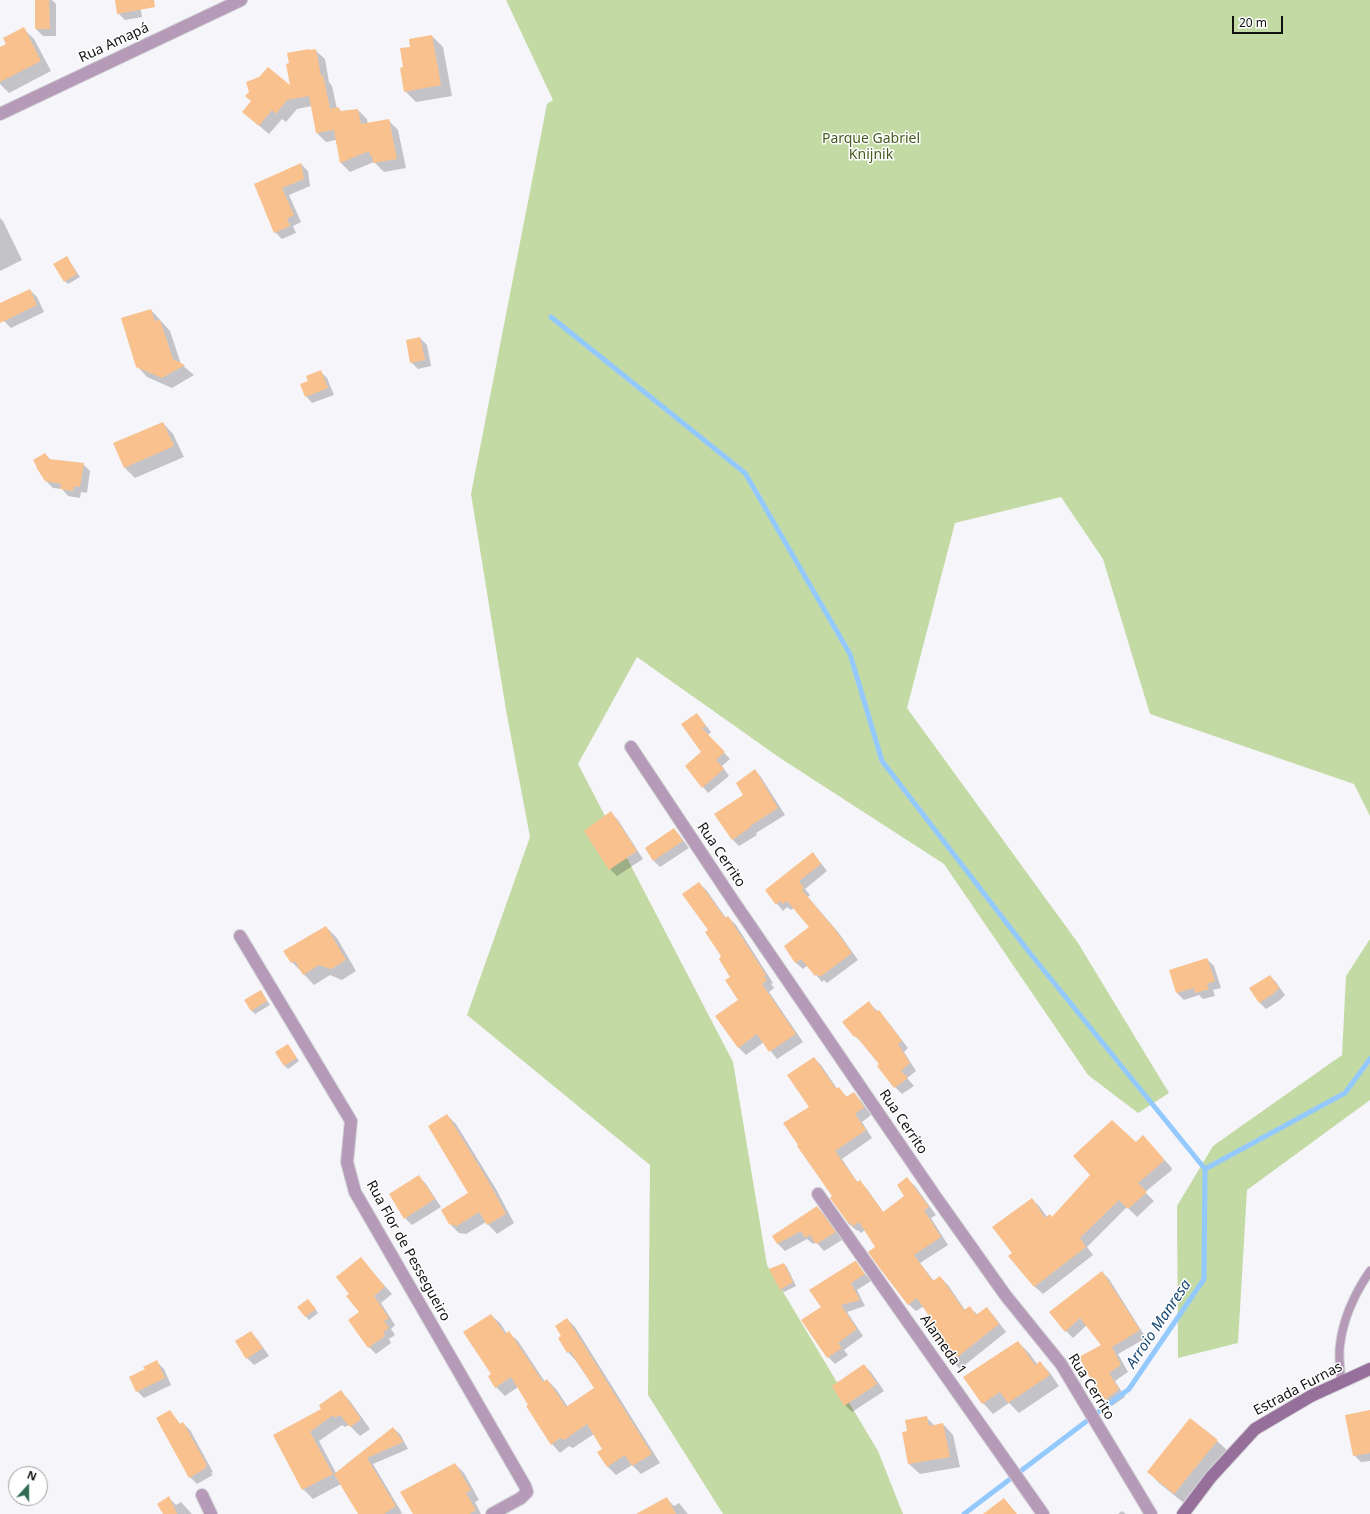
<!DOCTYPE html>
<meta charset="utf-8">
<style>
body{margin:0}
#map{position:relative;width:1370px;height:1514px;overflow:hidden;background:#f6f5fa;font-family:"Noto Sans",sans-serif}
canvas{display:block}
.north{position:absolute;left:8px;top:1466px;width:40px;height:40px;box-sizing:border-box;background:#fff;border:1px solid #a0a0a0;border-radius:50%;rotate:21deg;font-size:11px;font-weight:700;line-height:16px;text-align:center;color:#111112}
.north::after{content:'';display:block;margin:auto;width:14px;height:18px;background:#306a53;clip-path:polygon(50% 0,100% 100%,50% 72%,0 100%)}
.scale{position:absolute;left:1232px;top:16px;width:51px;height:18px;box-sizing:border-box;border:2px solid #111112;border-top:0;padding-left:5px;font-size:12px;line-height:14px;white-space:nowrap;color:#111112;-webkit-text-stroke:3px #fff;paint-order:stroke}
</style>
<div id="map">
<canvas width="1370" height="1514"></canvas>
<div class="north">N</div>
<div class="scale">20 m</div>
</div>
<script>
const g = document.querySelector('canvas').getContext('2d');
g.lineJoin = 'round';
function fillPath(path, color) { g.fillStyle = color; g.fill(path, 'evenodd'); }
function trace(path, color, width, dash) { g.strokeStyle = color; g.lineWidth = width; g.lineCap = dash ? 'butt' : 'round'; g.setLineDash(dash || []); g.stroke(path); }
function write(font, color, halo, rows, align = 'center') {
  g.font = font + ' "Noto Sans",sans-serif'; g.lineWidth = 3; g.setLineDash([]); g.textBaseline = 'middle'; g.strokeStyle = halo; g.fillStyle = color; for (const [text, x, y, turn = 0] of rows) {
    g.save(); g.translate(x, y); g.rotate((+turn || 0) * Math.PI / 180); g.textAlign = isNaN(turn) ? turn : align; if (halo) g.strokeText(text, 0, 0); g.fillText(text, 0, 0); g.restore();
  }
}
const green = new Path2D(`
 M506,0H1370V816L1354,784L1150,714L1103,559L1061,497L955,523L907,708L1078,943L1169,1093L1138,1113L1088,1075L944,864L780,758L637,657L578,764L733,1062L767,1265L878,1451L903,1514H723L648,1395L650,1165L467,1015L530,837L506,710L471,494L547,104L553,100Z
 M1370,939V1100L1247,1190L1238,1343L1178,1358L1177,1206L1213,1146L1342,1055L1346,976Z`);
const shadow = new Path2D(`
 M36,0H52L56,4V36H43L36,29Z
 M116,0H139L142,17L125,20L118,13Z
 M24,29L34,39L51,71L9,93L0,84V48L8,44Z
 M432,36L443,47L452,96L416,102L405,91V68L411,47Z
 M315,50L325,59L329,82L332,86L337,109H339L342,112L358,110L367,119L368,124L388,120L398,130L406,168L384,172L374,162L350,172L341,163L336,140L326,142L317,133L312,106L297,109L286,122L282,119L269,134L243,112L292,88L310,51Z
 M301,164L308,171L310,186L289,195L301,222L293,226L296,233L282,239L275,232L255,184Z
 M0,218L3,221L22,260L0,271Z
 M67,257L80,277L68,284L65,281Z
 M30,290L37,297L44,312L11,328L4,321L0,314V304Z
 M151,310L170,331L181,364L194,375L172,388L147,377L137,366Z
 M420,338L427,345L431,366L418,369L411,362Z
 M320,371L327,378L334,395L312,403L306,396L309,381Z
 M163,423L173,434L184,457L135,478L124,467Z
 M45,454L51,460L83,464L90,471L87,493L81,492L80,498L68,496L62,489L53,488L46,481Z
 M697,714L711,732L708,735L730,759L722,766L729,776L708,793L703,787V753Z
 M755,770L761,777L785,815L756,833L757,835L739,846L732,839L745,795Z
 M611,813L618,820L643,859L617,876L610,869Z
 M674,829L680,836L689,848L660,867L653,860Z
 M813,853L827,871L805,889L810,895L808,897L838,932L858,960L827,983L824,980L822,982L808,965L803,969L796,963L785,947L811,927L794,908L791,910L787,907L783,911L766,890Z
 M699,883L707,891L726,918L728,917L736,925L773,983L771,984L774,988L769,992L803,1042L777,1059L764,1042L746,1055L738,1047L740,1000L732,977L709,931Z
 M326,927L337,938L356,971L342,980L330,975L314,985L292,962Z
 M1207,959L1214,966L1221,988L1213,990L1215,996L1203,999L1199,995L1184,1000L1177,993Z
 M1270,976L1276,982L1285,995L1280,1000L1266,1009L1259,1002Z
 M261,991L270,1005L255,1014L251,1010Z
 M869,1003L885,1018L908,1048L904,1052L916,1071L907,1078L914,1086L902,1094L895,1087L880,1065L862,1043L855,1036Z
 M288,1046L299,1061L288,1069L284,1065Z
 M814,1058L821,1065L838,1090L839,1089L848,1098L854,1093L861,1101L871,1115L862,1122L872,1138L842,1159L858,1183L860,1182L867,1189L884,1213L905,1196L907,1179L915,1186L936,1215L931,1218L948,1245L920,1263L934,1281L940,1277L948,1285L965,1310L969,1307L978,1315L987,1309L994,1316L1006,1332L960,1369L952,1361L925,1324L933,1319L924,1306L916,1311L908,1304L877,1247L865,1230L861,1233L858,1230L857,1231L849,1224L831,1198L833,1197L810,1107Z
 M447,1115L456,1124L496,1189L514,1223L497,1234L486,1222L466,1234L459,1233L450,1224L469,1194Z
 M1151,1145L1171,1167L1172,1170L1145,1192L1154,1201L1137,1217L1127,1207L1087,1247L1093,1255L1043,1294L1034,1286L1013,1253L1032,1199L1040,1207L1047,1217L1053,1218Z
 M419,1177L426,1184L441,1207L412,1225L405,1218Z
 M817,1207L824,1214L842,1240L824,1251L816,1242L813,1244L807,1239L785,1251L778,1244L774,1236Z
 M361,1259L392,1294L381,1303L395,1325L391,1329L395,1335L389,1339L391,1343L376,1354L369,1347L361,1312L351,1294Z
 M855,1262L871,1281L857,1290L865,1306L847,1312L863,1336L844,1350L848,1355L835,1364L828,1357L803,1320L822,1307Z
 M784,1264L787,1267L796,1286L784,1292L781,1289Z
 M1102,1272L1109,1279L1146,1338L1118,1354L1128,1372L1115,1381L1125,1397L1112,1406L1106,1399L1102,1345L1087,1325L1073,1338L1066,1331Z
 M311,1303L318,1313L309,1320L298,1307Z
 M491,1315L500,1323L507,1334L509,1333L518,1341L545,1382L547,1380L556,1389L568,1407L595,1388L576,1361L568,1352L563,1336L567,1319L575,1327L660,1463L641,1474L632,1465L616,1475L607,1466L603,1449L594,1434L573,1448L569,1446L560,1453L552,1444L518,1387L505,1396L496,1387L489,1376L492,1374Z
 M251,1333L258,1340L269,1356L254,1365L247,1358Z
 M1018,1342L1029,1353L1037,1364L1040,1362L1050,1373L1059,1386L1019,1413L1009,1403L993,1414L983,1403Z
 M157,1362L164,1369L171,1385L144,1398L137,1391L146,1370Z
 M864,1365L871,1372L884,1391L852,1412L845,1405L833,1387Z
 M341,1392L350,1401L370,1429L360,1436L349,1425L345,1427L342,1425L319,1441L336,1473L393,1428L400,1434L408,1449L373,1464L402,1513L400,1514H359L341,1484L313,1499L303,1489L274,1435L323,1409Z
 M1370,1411V1461L1361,1462L1354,1455Z
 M170,1412L181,1425L183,1423L190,1430L213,1472L211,1473L213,1475L197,1484L190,1477Z
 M926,1417L935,1426L943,1424L953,1435L960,1467L920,1474L909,1464V1432Z
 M1217,1441L1228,1451L1185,1504L1159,1483L1149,1472Z
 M455,1464L464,1473L479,1500L475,1502L481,1514H414Z
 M169,1498L176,1505L181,1502L192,1514H163Z
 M667,1499L674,1506L679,1503L688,1514H645Z
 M1122,1511L1126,1514H1118Z`);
const stream = new Path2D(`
 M551,317L745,473L850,654L882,761L1029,952L1205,1169
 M964,1514L1129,1389L1204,1279L1205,1169L1345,1093L1370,1059`);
const building = new Path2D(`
 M35,0H49L50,29H35Z
 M115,0H154L155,7L117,14Z
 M24,27L41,61L0,82V47L6,44L3,38Z
 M432,35L441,85L404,92L400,68L403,67L400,48L410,47L409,39Z
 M309,49V50L316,49L321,76L323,75L330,109L339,107L340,111L358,109L361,124L389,119L397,159L373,163L372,155L370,156L369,151L340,163L334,130L316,133L309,96L287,100L276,114L272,110L259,126L242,112L251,101L245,96L249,92L246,82L259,77L268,67L290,85L286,64L289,63L287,53Z
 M301,163L304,179L282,188L294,215L287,219L290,226L274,233L254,184Z
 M67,256L77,274L64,282L53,264Z
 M30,289L37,305L0,323V303Z
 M151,309L155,321L160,320L173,359L185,365L162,378L136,367L121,318Z
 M420,337L425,360L410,363L406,340Z
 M321,370L328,388L305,397L300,384L308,381L306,376Z
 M163,422L174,446L124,468L113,443Z
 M45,453L49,459L84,463L80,487L74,486L73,491L60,489L61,484L45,481L36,467H37L33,460Z
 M697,713L706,726L702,728L725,752L716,760L724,769L702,788L685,766L701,752L681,724Z
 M755,769L778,808L750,826L751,827L732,840L714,814L743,795L736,783Z
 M611,811L637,851L609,870L584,831Z
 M674,828L683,841L653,861L645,848Z
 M813,852L821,864L799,881L804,888L802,890L831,925V924L852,953L820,977L817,974L815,976L801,959L795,963L784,946L809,927L787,901L783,904L780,901L776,905L765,890Z
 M699,882L725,918L728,916L766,975L764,976L767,980L762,984L796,1034L769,1052L757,1034L738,1048L715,1016L738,1000L725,980L730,977L719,959L721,956L705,932L708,930L682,894Z
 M326,926L346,960L331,969L319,965L303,975L295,961L291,963L283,951Z
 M1207,958L1215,981L1207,984L1209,989L1195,993L1194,988L1176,993L1169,970Z
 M1270,975L1279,988L1273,994L1259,1003L1249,988Z
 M261,990L267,1001L251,1011L244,1000Z
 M869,1001L876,1012L879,1010L902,1041L898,1044L910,1063L901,1071L908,1078L894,1088L877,1066L879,1064L856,1036L854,1037L842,1022Z
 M288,1044L297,1058L284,1066L275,1052Z
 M814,1057L836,1089L839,1087L846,1097L854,1092L864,1107L855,1114L866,1130L835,1151L857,1182L860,1180L883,1212L904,1196L897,1185L907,1177L929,1207L924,1210L941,1237L914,1255L933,1281L940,1276L964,1310L970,1306L976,1315L987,1307L999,1324L951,1362L924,1323L931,1319L917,1298L908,1305L878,1266L868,1252L875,1247L859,1222L853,1226L850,1223L849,1224L830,1198L832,1196L797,1146L798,1145L783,1123L809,1107L787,1075Z
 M447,1114L487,1179L506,1214L487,1225L479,1212L457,1226L449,1224L441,1210L468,1193L428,1126Z
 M1112,1120L1136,1142L1143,1135L1163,1158L1164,1161L1138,1183L1147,1192L1128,1209L1119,1200L1080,1238L1086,1247L1034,1287L1008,1256L1012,1253L992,1227L1032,1198L1045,1218L1050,1214L1052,1217L1090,1175L1073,1156Z
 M419,1175L435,1199L404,1219L389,1194Z
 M817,1206L836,1232L816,1244L810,1235L805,1238L801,1231L777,1244L772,1236Z
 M361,1257L385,1287L374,1296L389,1318L384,1321L389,1328L383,1332L385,1336L368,1348L348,1320L359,1312L346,1296L349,1294L336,1277Z
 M855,1261H856L865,1274L851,1283L860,1300L841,1305L857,1329L838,1343L842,1348L827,1358L801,1320L821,1307L809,1290Z
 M784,1263L793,1282L780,1290L769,1269Z
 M1102,1271L1140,1330L1112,1347L1121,1365L1109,1373L1119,1389L1105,1400L1093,1383L1079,1357L1101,1345L1080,1318L1065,1332L1049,1312Z
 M308,1299L316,1309L305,1317L297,1307Z
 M491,1314L505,1334L509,1331L543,1382L547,1379L566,1407L594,1388L570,1351L567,1353L558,1338L561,1336L555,1326L567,1318L652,1454L632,1466L625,1455L607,1467L597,1452L602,1449L587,1424L564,1440L560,1438L551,1445L526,1406L528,1405L511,1377L495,1388L488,1376L491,1374L463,1332Z
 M251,1331L263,1348L246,1359L235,1341Z
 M1018,1341L1035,1365L1040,1361L1050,1375L1008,1403L1000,1392L982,1404L963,1377Z
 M157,1360L165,1378L136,1392L129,1377L145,1369L143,1367Z
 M864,1364L877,1384L844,1406L832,1386Z
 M341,1390L361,1419L350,1427L340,1415L335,1418L333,1415L310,1432L333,1474L302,1490L273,1435L321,1409L319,1405Z
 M170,1410L180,1424L183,1422L207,1465L205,1466L206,1468L189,1478L156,1418Z
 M1370,1410V1453L1353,1456L1345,1415Z
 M927,1416L929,1426L943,1423L950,1457L908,1464L902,1432L907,1431L905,1420Z
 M1190,1418L1218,1440L1174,1494L1147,1472Z
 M393,1427L403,1442L367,1458L396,1506L384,1514H358L334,1474Z
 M455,1463L471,1490L466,1493L476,1510L469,1514H413L400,1492Z
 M169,1496L177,1514H163L157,1504Z
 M667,1497L676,1514H636Z
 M1004,1498L1017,1514H983Z`);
const lane = new Path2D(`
 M1341,1382C1341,1371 1338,1357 1340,1345C1343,1319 1355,1293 1370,1271`);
const street = new Path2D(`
 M0,114L241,0
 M631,747L734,902L935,1196L1006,1296L1061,1364L1151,1514
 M240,936L351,1121L347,1162L355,1192L525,1486L527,1492L521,1498L492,1514
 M818,1194L1043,1514
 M202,1495L211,1514`);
const secondary = new Path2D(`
 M1183,1514L1211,1477L1255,1429L1311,1396L1370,1369`);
const streetNames = [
 ["Rua Amapá",114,43,-25],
 ["Rua Cerrito",721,855,56],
 ["Rua Cerrito",903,1122,56],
 ["Rua Flor de Pessegueiro",408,1251,61],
 ["Alameda 1",943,1345,55],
 ["Rua Cerrito",1091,1387,58],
 ["Estrada Furnas",1298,1389,-28]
];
const parkNames = [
 ["Parque Gabriel",871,139],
 ["Knijnik",871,155]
];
const waterNames = [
 ["Arroio Manresa",1159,1324,-56]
];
fillPath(green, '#c4daa5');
fillPath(shadow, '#0003');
trace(stream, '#94c9fe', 5);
fillPath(building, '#f9c18d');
trace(lane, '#d1d1d5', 10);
trace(street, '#d1d1d5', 14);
trace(secondary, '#d1d1d5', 14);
trace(lane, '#b69bb9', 8);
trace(street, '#b69bb9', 12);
trace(secondary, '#966f9a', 12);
write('14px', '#111112', '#fff', streetNames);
write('14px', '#465b20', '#fff', parkNames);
write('italic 15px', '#1a4974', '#fff', waterNames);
</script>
